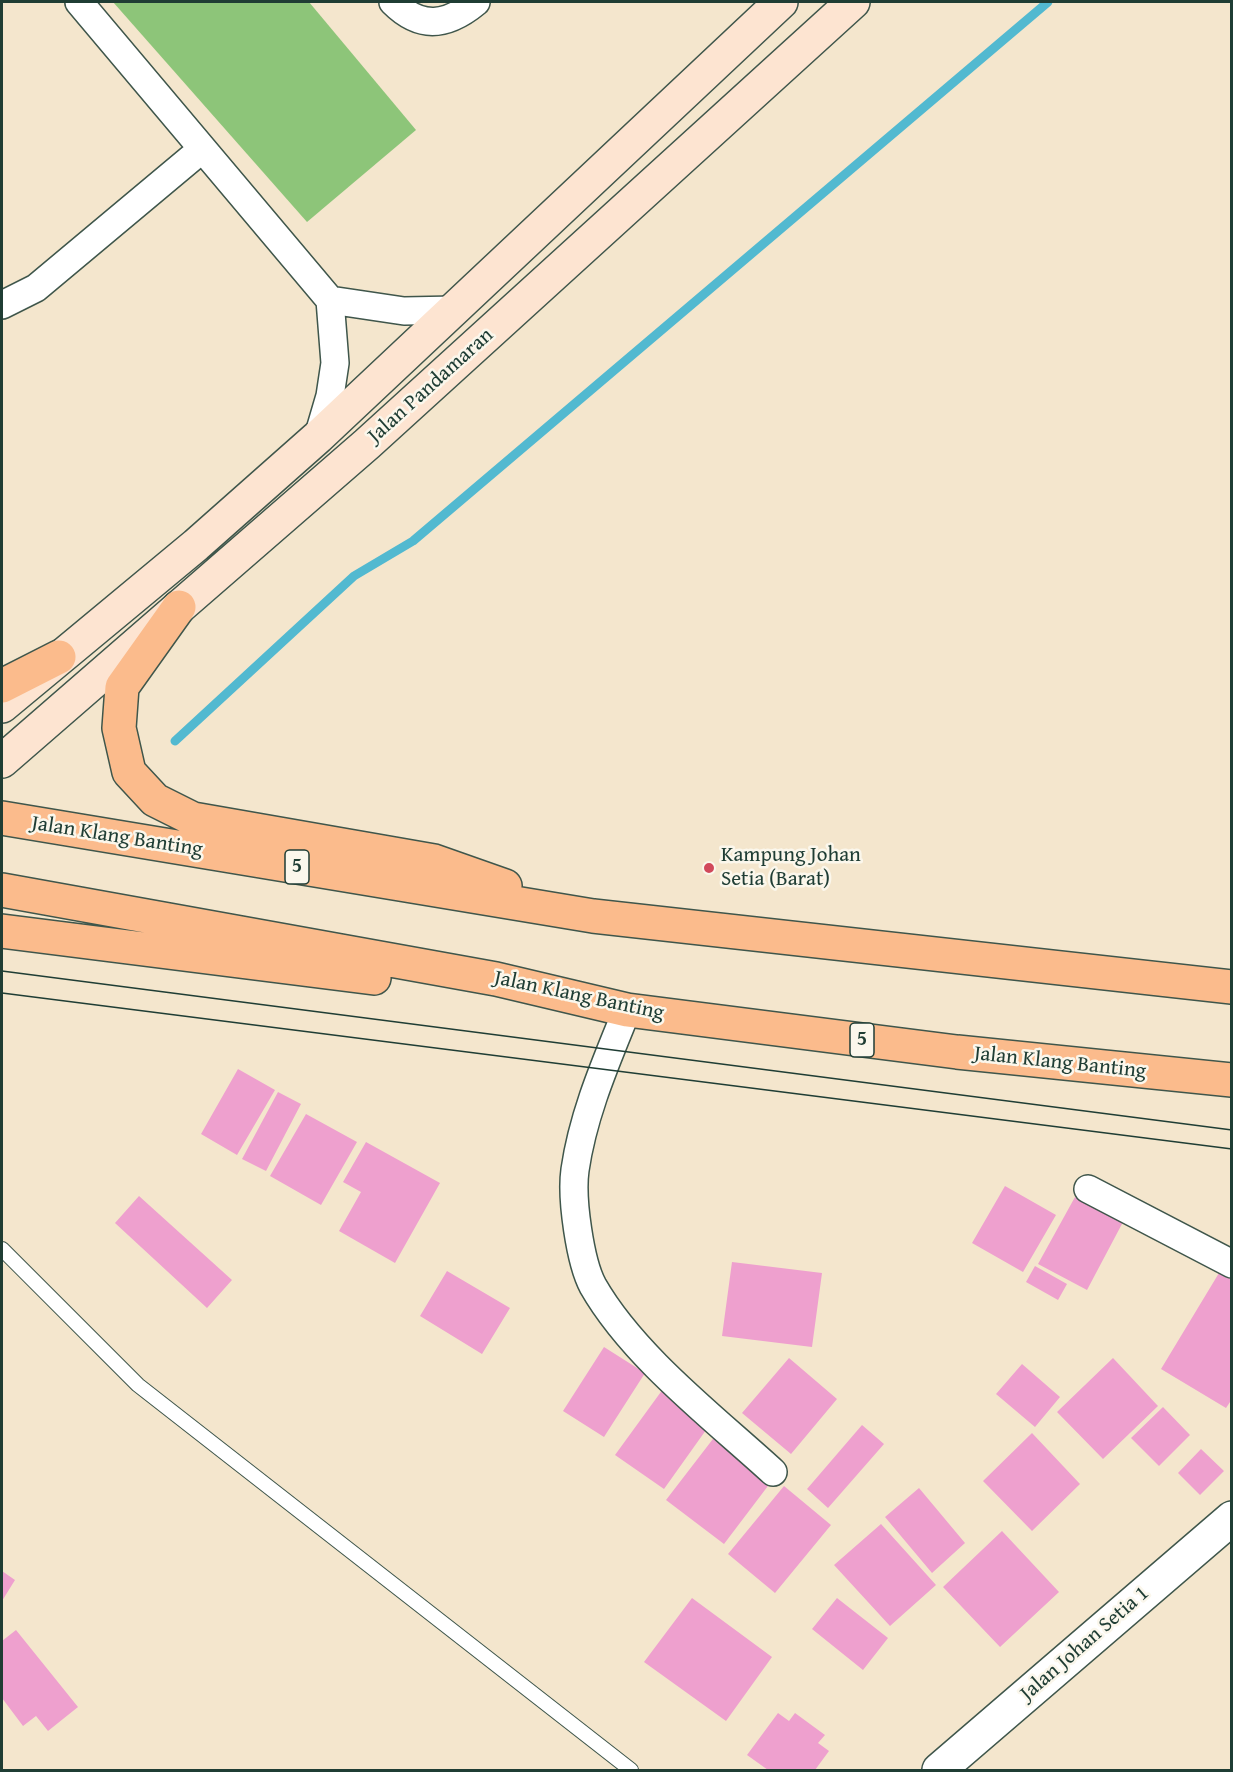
<!DOCTYPE html>
<style>
body{margin:0}
#map{position:relative;width:1233px;height:1772px;overflow:hidden;background:#f4e6cd;font-family:"Gentium Book Plus",serif}
canvas{display:block}
.frame{position:absolute;inset:0;border:3px solid #1f3d34;pointer-events:none}
</style>
<div id="map">
<canvas width="1233" height="1772"></canvas>
<div class="frame"></div>
</div>
<script>
const g = document.querySelector('canvas').getContext('2d');
g.lineJoin = 'round';
function fillPath(path, color) { g.fillStyle = color; g.fill(path, 'evenodd'); }
function trace(path, color, width, dash) { g.strokeStyle = color; g.lineWidth = width; g.lineCap = dash ? 'butt' : 'round'; g.setLineDash(dash || []); g.stroke(path); }
function write(font, color, halo, rows, align = 'center') {
  g.font = font + ' "Gentium Book Plus",serif'; g.lineWidth = 5; g.setLineDash([]); g.textBaseline = 'middle'; g.strokeStyle = halo; g.fillStyle = color; for (const [text, x, y, turn = 0] of rows) {
    g.save(); g.translate(x, y); g.rotate((+turn || 0) * Math.PI / 180); g.textAlign = isNaN(turn) ? turn : align; if (halo) g.strokeText(text, 0, 0); g.fillText(text, 0, 0); g.restore();
  }
}
const green = new Path2D(`
 M113,2H309L416,130L307,222Z`);
const stream = new Path2D(`
 M175,741L354,576L413,541L1048,2`);
const building = new Path2D(`
 M238,1069L275,1090L237,1155L201,1134Z
 M278,1092L301,1104L266,1171L242,1159Z
 M306,1114L357,1142L321,1205L270,1176Z
 M366,1142L440,1183L395,1263L339,1231L361,1192L343,1182Z
 M1005,1186L1056,1215L1023,1272L972,1243Z
 M139,1196L232,1280L207,1308L115,1223Z
 M1075,1197L1123,1222L1087,1290L1038,1264Z
 M732,1262L822,1273L812,1347L722,1336Z
 M1035,1266L1067,1284L1058,1300L1026,1282Z
 M447,1271L510,1308L482,1354L420,1316Z
 M1219,1273L1232,1280V1399L1226,1408L1161,1369Z
 M604,1347L645,1373L604,1437L563,1411Z
 M789,1358L837,1399L791,1454L742,1413Z
 M1113,1358L1158,1406L1103,1459L1057,1412Z
 M1022,1364L1060,1397L1035,1427L996,1394Z
 M663,1389L711,1423L664,1489L615,1455Z
 M1163,1407L1190,1435L1159,1466L1131,1438Z
 M862,1425L884,1444L828,1508L807,1489Z
 M1032,1433L1080,1484L1032,1531L983,1481Z
 M716,1435L774,1478L724,1544L666,1500Z
 M1201,1449L1224,1471L1200,1495L1178,1473Z
 M784,1486L831,1525L775,1593L728,1554Z
 M919,1488L965,1543L932,1573L885,1517Z
 M881,1524L936,1585L890,1626L834,1565Z
 M1002,1531L1059,1592L1000,1647L943,1587Z
 M2,1571L15,1580L2,1601Z
 M692,1598L772,1657L726,1721L644,1662Z
 M837,1598L888,1638L863,1670L812,1629Z
 M16,1630L78,1707L48,1731L36,1716L23,1726L2,1698V1641Z
 M778,1713L789,1721L795,1713L825,1735L818,1743L829,1751L815,1770H768L747,1755Z`);
const service = new Path2D(`
 M2,1249L138,1385L631,1770`);
const minor = new Path2D(`
 M79,2L330,300L335,363L330,396L318,437
 M393,2C421,30 447,26 476,2
 M330,300L404,311L456,310
 M2,305L36,288L201,150
 M627,1010C606,1062 583,1114 575,1170C571,1198 580,1262 593,1286C633,1356 714,1418 773,1472
 M1088,1189L1232,1264`);
const tertiary = new Path2D(`
 M939,1770L1232,1518`);
const secondary = new Path2D(`
 M2,706L196,545L318,437L781,2
 M2,761L367,444L853,2`);
const trunk = new Path2D(`
 M179,607L122,687L119,728L129,772L155,800L193,819L434,861L505,886
 M2,686L59,657
 M2,818L593,916L1232,987
 M2,890L496,979L627,1010L957,1052L1232,1080
 M2,931L374,978`);
const tram = new Path2D(`
 M2,971L1232,1130
 M2,993L1232,1149`);
const markers = [
 [709,868,6,"#d1495b"]
];
const shields = [
 [297,867,24],
 [862,1040,24]
];
const shieldNames = [
 ["5",297,867],
 ["5",862,1040]
];
const streetNames = [
 ["Jalan Pandamaran",431,386,-42],
 ["Jalan Klang Banting",117,837,9],
 ["Jalan Klang Banting",579,996,12],
 ["Jalan Klang Banting",1060,1063,6],
 ["Jalan Johan Setia 1",1085,1644,-41]
];
const poiNames = [
 ["Kampung Johan",721,856],
 ["Setia (Barat)",721,880]
];
fillPath(green, '#8dc579');
trace(stream, '#52b9d0', 9);
fillPath(building, '#eea0ce');
trace(service, '#3f564b', 16);
trace(minor, '#3f564b', 30);
trace(tertiary, '#3f564b', 36);
trace(secondary, '#3f564b', 36);
trace(trunk, '#3f564b', 36);
trace(service, '#fff', 14);
trace(minor, '#fff', 27);
trace(tertiary, '#fff', 33);
trace(secondary, '#fde4d1', 33);
trace(trunk, '#fbbb8c', 33);
trace(tram, '#1f3d34', 1.5);
for (const [x, y, r, color] of markers) { const dot = new Path2D(); dot.arc(x, y, r, 0, 2 * Math.PI); g.fillStyle = color; g.fill(dot); trace(dot, '#fbf7ec', 2); }
for (const [x, y, w] of shields) { const box = new Path2D(); box.roundRect(x - w / 2, y - 17, w, 34, 4.5); g.fillStyle = '#fbf7ec'; g.fill(box); trace(box, '#1f3d34', 1.5); }
write('bold 20px', '#1f3d34', null, shieldNames);
write('21px', '#1f3d34', '#fbf7ec', streetNames);
write('21px', '#1f3d34', '#fbf7ec', poiNames, 'left');
</script>
